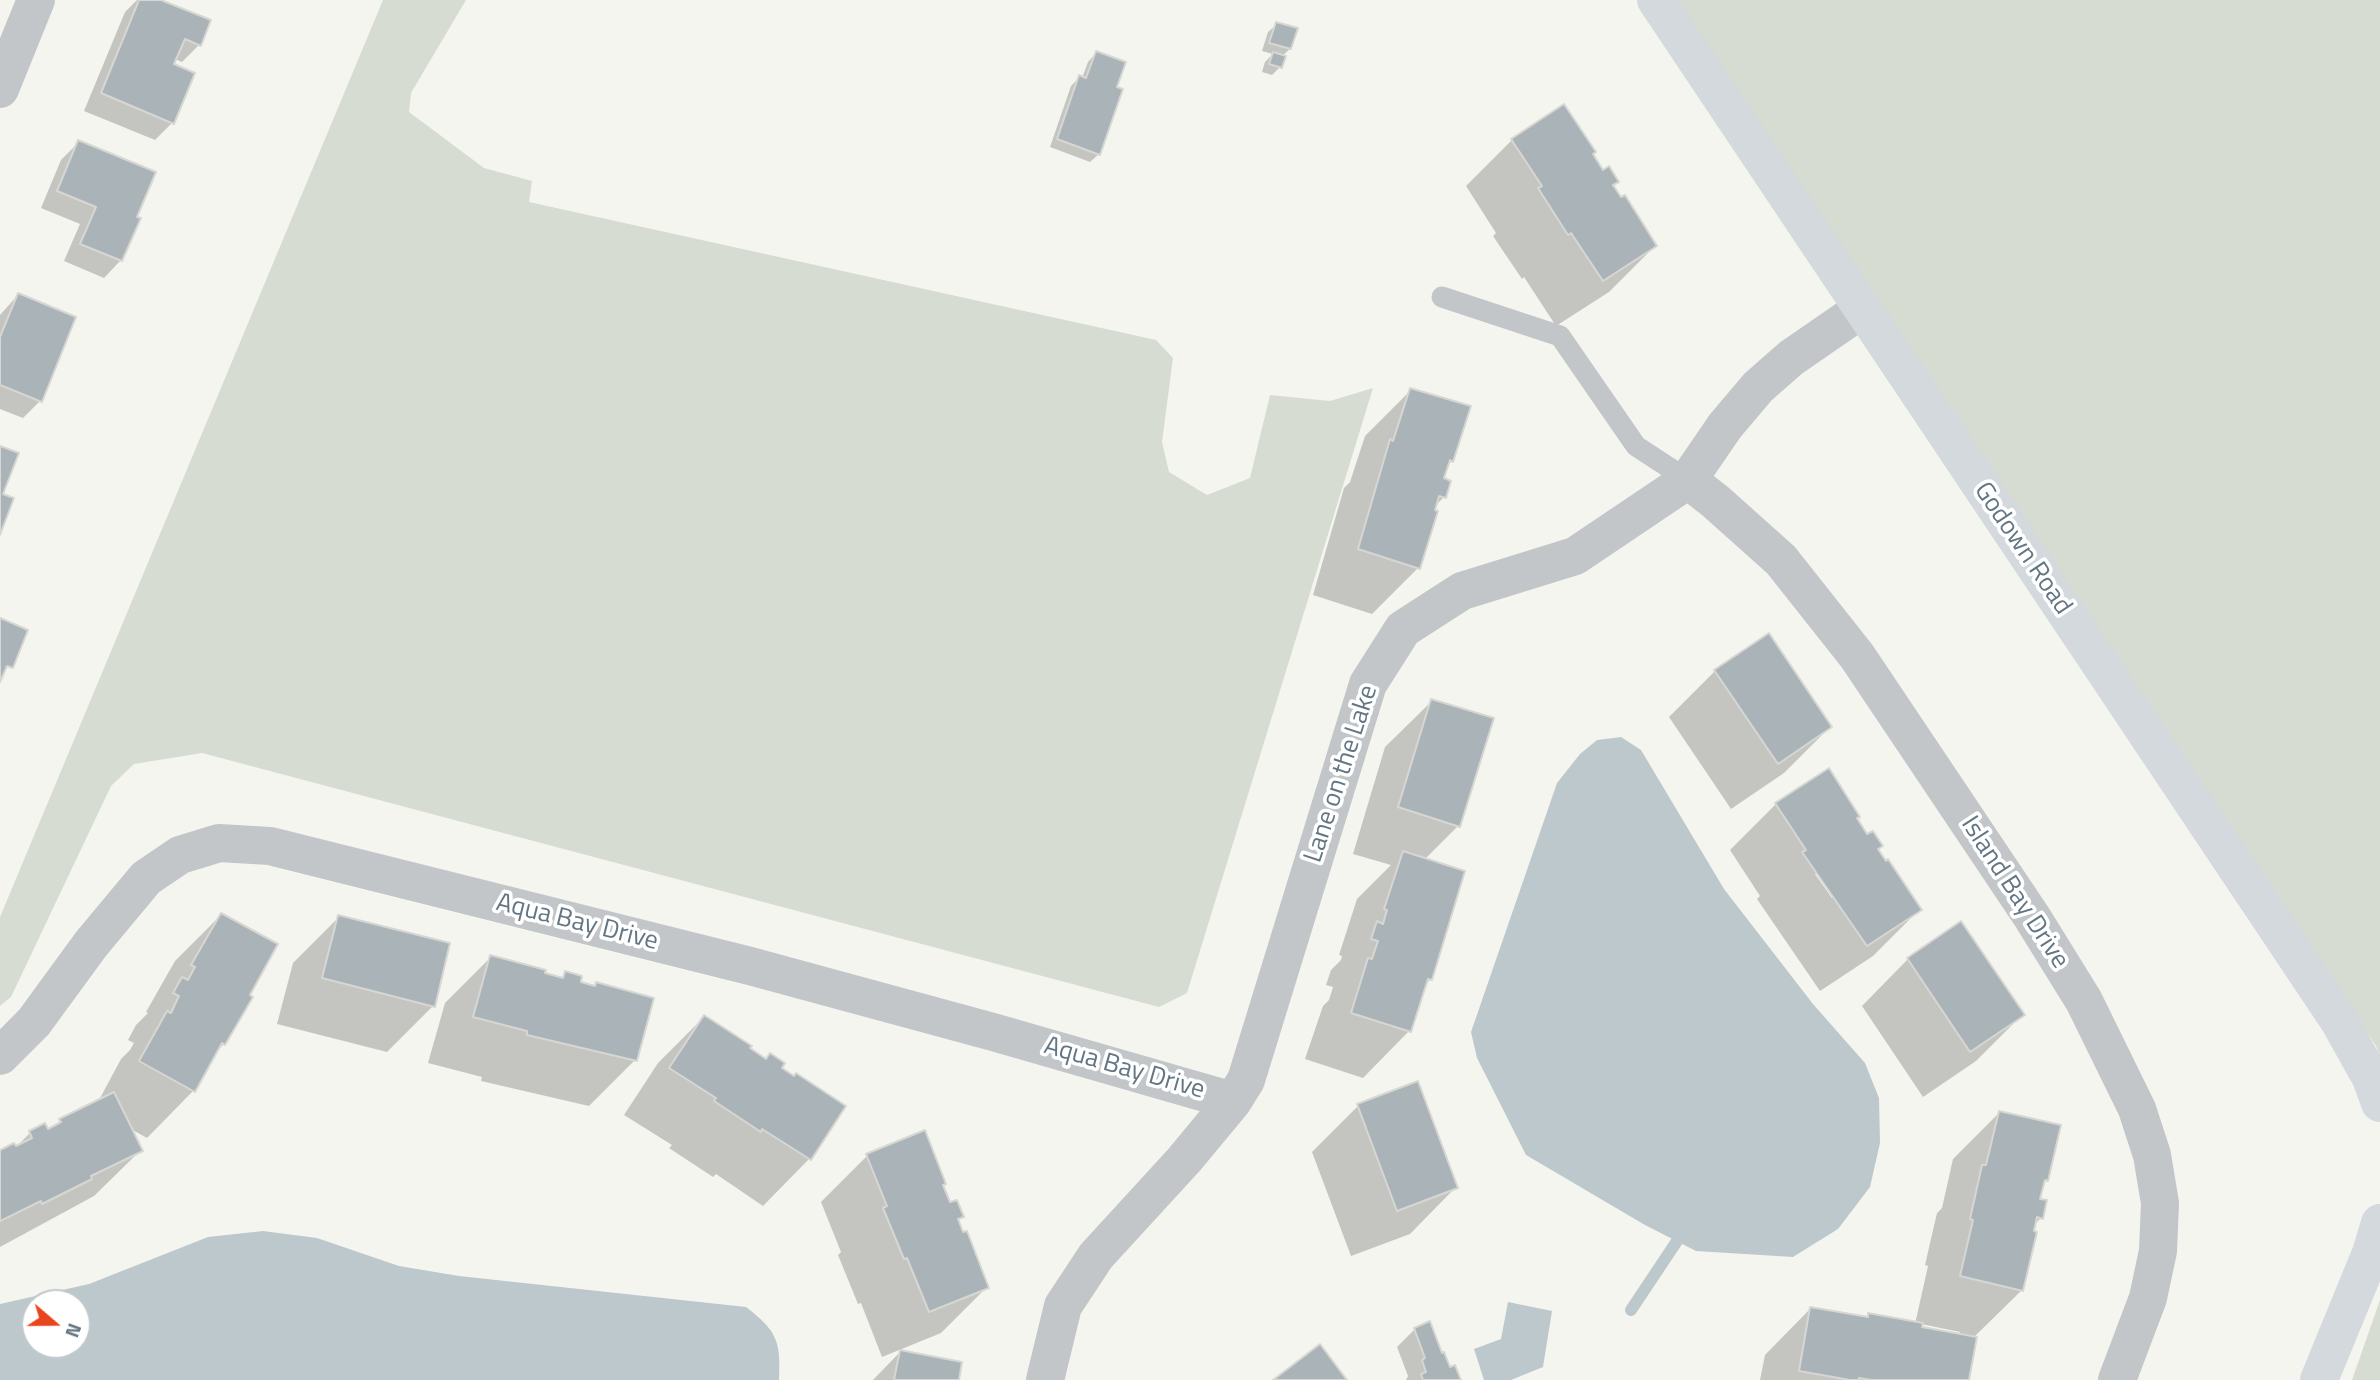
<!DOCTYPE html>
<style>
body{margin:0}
#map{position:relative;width:2380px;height:1380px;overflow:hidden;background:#f5f5f0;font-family:"Titillium Web",sans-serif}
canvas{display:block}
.north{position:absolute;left:21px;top:1289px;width:70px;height:70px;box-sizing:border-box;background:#fff;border:2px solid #c0c8cd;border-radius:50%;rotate:110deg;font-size:19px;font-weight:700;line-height:28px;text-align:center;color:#627683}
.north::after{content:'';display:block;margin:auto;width:24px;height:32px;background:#e8441d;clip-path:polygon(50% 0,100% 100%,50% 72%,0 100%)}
</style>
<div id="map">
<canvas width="2380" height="1380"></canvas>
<div class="north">N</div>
</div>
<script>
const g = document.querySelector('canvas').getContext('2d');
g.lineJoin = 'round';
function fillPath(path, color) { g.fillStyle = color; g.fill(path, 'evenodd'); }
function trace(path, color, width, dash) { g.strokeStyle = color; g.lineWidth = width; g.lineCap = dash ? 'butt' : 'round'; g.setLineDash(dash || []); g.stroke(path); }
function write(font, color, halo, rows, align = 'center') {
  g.font = font + ' "Titillium Web",sans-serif'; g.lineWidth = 7; g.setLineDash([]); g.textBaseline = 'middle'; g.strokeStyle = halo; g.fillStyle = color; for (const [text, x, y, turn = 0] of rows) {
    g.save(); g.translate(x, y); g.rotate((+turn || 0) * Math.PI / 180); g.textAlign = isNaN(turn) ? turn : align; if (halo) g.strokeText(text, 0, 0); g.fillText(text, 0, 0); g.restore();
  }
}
const green = new Path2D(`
 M383,0H466L411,93L409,112L484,168L532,181L529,202L1156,340L1173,358L1162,442L1169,472L1207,495L1250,478L1270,395L1330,401L1373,388L1187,993L1159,1007L202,753L134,764L111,786L11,997L0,1006V917Z
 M1673,0H2380V1056L2376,1046Z
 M2380,1300V1380H2352Z`);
const water = new Path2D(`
 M1621,737L1641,750L1724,889L1813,1004L1865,1063L1879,1098L1880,1143L1870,1187L1838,1229L1793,1257L1696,1251L1645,1225L1526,1155L1477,1058L1471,1032L1557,783L1580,754L1597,740Z
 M263,1231L317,1238L399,1266L459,1276L746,1307C777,1331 781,1341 779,1380H0V1304L89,1284L208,1237ZM35,1303H77V1345H35Z
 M1508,1302L1552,1311L1543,1367L1511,1380H1484L1474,1349L1501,1339Z`);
const shadow = new Path2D(`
 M137,0H157L199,45L182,62L175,59L172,65V123L155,140L84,111L125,12Z
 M1277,24L1290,49L1282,56L1280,67L1272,75L1262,72L1265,62L1273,54L1262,51L1268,32Z
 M1096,53L1115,88L1099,154L1090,162L1050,147L1071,86L1080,77L1082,78L1088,62Z
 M1512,140L1591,154L1655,246L1609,292L1556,326L1524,277L1522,279L1493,236L1496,233L1466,186Z
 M79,142L135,218L121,260L104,278L64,261L80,224L41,208L61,160Z
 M18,295L40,401L23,418L0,409V315Z
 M1411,390L1452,461L1446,467L1442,479L1444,497L1434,507L1418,568L1372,614L1313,595L1344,488L1350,482L1365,436Z
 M1715,671L1830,727L1784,773L1731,809L1669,717Z
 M1432,701L1458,826L1424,860L1431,979L1424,986L1409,1031L1363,1078L1305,1059L1323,1006L1329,1000L1333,987L1326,985L1331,970L1341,960L1342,956L1339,955L1357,899L1391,865L1353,854L1385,747Z
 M1776,804L1876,850L1919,910L1873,956L1820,991L1757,899L1760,896L1730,850ZM1818,872L1834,895L1832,898L1815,874Z
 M221,915L224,1044L214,1054L193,1091L147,1138L129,1128L141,1150L94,1196L0,1247V1152L15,1148L30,1133L48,1131L60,1121L98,1102L121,1059L130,1050L134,1043L128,1040L136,1025L148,1013L146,1012L175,961Z
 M339,917L433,1006L387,1052L277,1024L293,963Z
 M1960,923L2022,1015L1976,1061L1923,1097L1862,1006L1908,959Z
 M491,957L560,979L566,973L579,983L593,988L596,984L635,1060L589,1106L481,1081L482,1077L428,1063L445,1003Z
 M704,1017L747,1049L844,1106L809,1159L763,1206L716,1174L713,1177L669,1148L672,1145L624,1115L658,1063Z
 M1358,1106L1456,1187L1410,1234L1351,1256L1312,1152Z
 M1999,1113L2046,1180L2042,1185L2038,1200L2041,1218L2033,1226L2022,1290L1975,1336L1967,1380H1760L1765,1355L1811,1308L1915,1324L1928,1266L1925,1265L1937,1213L1942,1208L1953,1159ZM1921,1324L1960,1332L1959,1335L1920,1329Z
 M867,1156L942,1186L949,1205L962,1216L957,1222L987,1287L941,1333L882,1357L861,1303L858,1304L838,1255L841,1252L821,1202Z
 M1429,1324L1450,1369L1459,1380H1406L1408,1376L1397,1347L1415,1329Z
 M900,1352L957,1380H873Z`);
const stream = new Path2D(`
 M1631,1310L1677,1241`);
const building = new Path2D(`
 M139,0H161L211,20L201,46L185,39L174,64L195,73L174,124L101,93Z
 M1276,22L1298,28L1291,49L1269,43Z
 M1096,51L1126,62L1117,87L1123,89L1100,155L1057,139L1079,75L1086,78Z
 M1273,52L1286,56L1282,68L1269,64Z
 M1564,104L1596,152L1593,154L1603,170L1609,166L1619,182L1613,185L1621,197L1625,195L1657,246L1603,281L1571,233L1568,235L1538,188L1542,186L1511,139Z
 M78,140L156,172L137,217L141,218L122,261L80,244L96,207L57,191Z
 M18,293L76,317L42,402L0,385V337Z
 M1410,388L1471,406L1453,462L1450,460L1444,478L1451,481L1446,498L1439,496L1435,510L1438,511L1420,569L1358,549L1390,439L1393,441Z
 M0,446L19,453L3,494L14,498L0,535Z
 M0,618L28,630L13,668L7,666L0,682Z
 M1769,633L1832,727L1778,764L1714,670Z
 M1431,699L1494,718L1460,827L1398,807Z
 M1829,768L1860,817L1857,818L1867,834L1873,831L1883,846L1878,849L1886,861L1888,859L1922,910L1867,946L1802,852L1806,850L1775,803Z
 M1403,851L1465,871L1432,980L1428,979L1411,1032L1351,1013L1368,958L1372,959L1378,941L1371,939L1377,921L1383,924L1387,910L1384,909Z
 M221,913L278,944L250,995L253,997L225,1045L222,1043L195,1092L139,1061L167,1011L171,1013L179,996L173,993L182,977L188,980L195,967L191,965Z
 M338,915L450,943L435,1007L322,978Z
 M1961,921L2025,1015L1970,1052L1907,958Z
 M490,955L546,970L545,973L563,978L565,971L582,976L581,982L595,986L596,982L654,998L637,1061L527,1035V1031L473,1017Z
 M704,1015L752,1046L750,1048L766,1059L770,1053L785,1063L782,1068L794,1076L796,1073L846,1106L811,1160L762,1129L761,1132L714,1101L716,1098L669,1068Z
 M1418,1081L1458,1188L1397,1211L1357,1104Z
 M114,1092L143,1151L91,1176L92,1179L42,1204L41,1201L0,1221V1150L14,1143L16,1146L32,1138L29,1131L45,1123L48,1129L61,1122L59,1119Z
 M1999,1111L2061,1125L2048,1181L2045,1180L2040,1199L2047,1200L2043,1219L2037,1217L2034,1231L2037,1232L2023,1291L1960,1276L1973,1220L1970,1219L1982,1165H1986Z
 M925,1130L946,1184L943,1185L950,1202L957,1200L964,1217L958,1219L963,1232L967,1231L989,1288L929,1312L907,1258L904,1259L883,1208L887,1206L866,1154Z
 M1810,1307L1868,1317V1313L1923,1323L1922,1327L1977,1337L1969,1380H1872L1859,1378V1380H1850L1799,1371Z
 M1430,1321L1442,1353L1444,1352L1450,1367L1455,1365L1461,1380H1423L1421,1374L1426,1372L1422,1360L1425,1358L1414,1328Z
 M1320,1344L1347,1380H1273Z
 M900,1350L962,1362L959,1380H894Z`);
const lane = new Path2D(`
 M1442,297L1560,336L1636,446L1688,480`);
const street = new Path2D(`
 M0,89L36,0
 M1688,480L1715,501L1781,560L1857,656L2032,917L2084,1001L2137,1109L2152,1155L2160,1203L2158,1251L2148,1298L2117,1380
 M0,1056L34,1022L91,944L146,878L180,855L219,843L270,846L750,966L993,1032L1233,1101
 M1045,1380L1063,1306L1096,1256L1184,1160L1233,1101L1246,1080L1368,684L1403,629L1462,591L1575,556L1688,480L1725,426L1758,387L1791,358L1862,309`);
const secondary = new Path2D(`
 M1656,0L2339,1021L2371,1078L2380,1103
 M2319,1380L2371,1253L2380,1223`);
const streetNames = [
 ["Godown Road",2022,549,56],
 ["Lane on the Lake",1342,774,-72],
 ["Island Bay Drive",2014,893,57],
 ["Aqua Bay Drive",577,923,14],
 ["Aqua Bay Drive",1124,1069,16]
];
fillPath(green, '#d6dcd1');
fillPath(water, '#bdc8cd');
fillPath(shadow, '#0003');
trace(stream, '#bdc8cd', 12);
fillPath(building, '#aab3b7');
trace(building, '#d6d6d3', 2);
trace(lane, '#c2c6c9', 21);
trace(street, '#c2c6c9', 38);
trace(secondary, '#d3d9dc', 38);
write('26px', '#627683', '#fff', streetNames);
</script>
